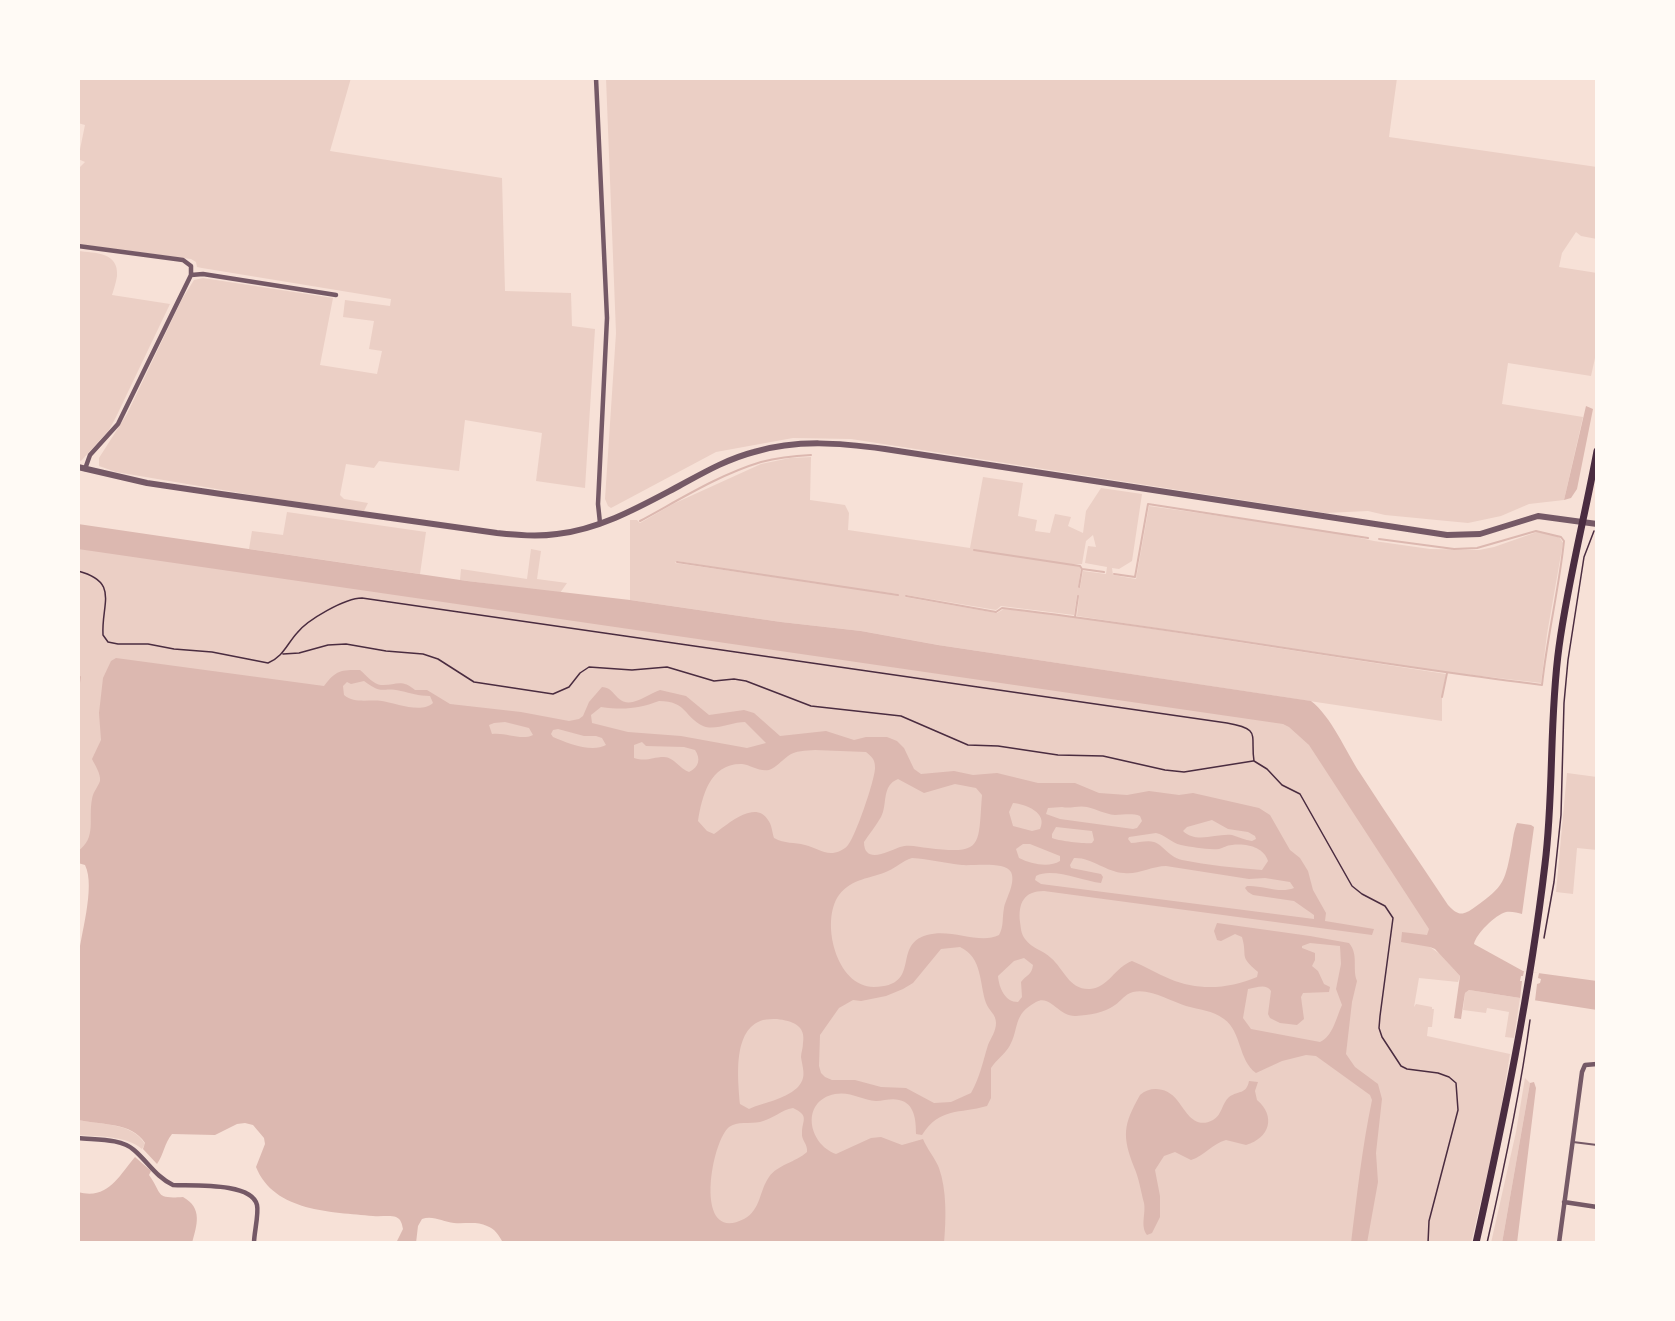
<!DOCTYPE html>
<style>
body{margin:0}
#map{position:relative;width:1675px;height:1321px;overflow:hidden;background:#f7e1d7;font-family:Inter,sans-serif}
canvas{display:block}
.frame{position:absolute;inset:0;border:80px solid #fffaf5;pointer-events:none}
</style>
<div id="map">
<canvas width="1675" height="1321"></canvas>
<div class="frame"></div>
</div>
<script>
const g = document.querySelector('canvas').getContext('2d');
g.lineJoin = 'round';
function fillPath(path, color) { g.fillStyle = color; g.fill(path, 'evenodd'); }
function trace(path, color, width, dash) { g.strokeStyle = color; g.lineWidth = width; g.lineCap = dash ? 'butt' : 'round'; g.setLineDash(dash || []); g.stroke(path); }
const green = new Path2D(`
 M78,78H351L330,151L502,178L505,291L571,293L572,326L595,329L585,488L536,481L542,433L465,420L459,471L379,461L374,468L346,464L340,495L344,499L368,503L364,511L270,498L116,472L99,466V458L127,414L182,299L194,280L203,278L333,298L320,365L377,374L382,351L369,349L374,321L343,317L345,300L390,306L391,299L202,268L197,267L196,262L191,259L78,244V169L85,162L78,159L85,125L78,123Z
 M606,78H1397L1389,137L1597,167V239L1581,236L1576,232L1562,253L1559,267L1597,273V349L1591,376L1508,363L1502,404L1583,417L1564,500L1529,504L1501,516L1468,523L1385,515L1368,511L1326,513L851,439L793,438L716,452L611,508L608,506L605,499L616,333Z
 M78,251C95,253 119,252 117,276C116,282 114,289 112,295L170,304L116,417L109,430L81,461L78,460Z
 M811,457L810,500L845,505L849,513L848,530L970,548L983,477L1023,483L1018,516L1037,520L1035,531L1050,533L1055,514L1071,517L1068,526L1083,533L1086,511L1101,488L1142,494L1132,561L1119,569L1112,568L1113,575L1136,579L1149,506L1327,531L1374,541L1430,549L1479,550L1494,547L1537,532L1548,533L1560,538L1563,543L1547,634L1541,683L1446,672L1077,616L1079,596L1077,595L1074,615L1001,606L996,610L906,595L905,597L997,613L1004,609L1075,617L1446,674L1442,697V721L938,645L861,631L781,622L630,600V520H637L640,523L673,504L761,464L790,458ZM1093,535L1096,547L1088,546L1085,563L1107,567L1106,574L1083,571L1080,588H1078L1081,567L1070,564H1082L1086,541ZM677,561L812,583L898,594L899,595L675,563Z
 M287,512L426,532L420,574L249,549L252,531L283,535Z
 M78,547L1285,722L1311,743L1433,929L1430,947L1440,954L1460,976L1458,982L1419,978L1414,1007L1416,1004L1432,1007V1009H1434L1432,1027H1428L1427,1036L1510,1054L1498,1128L1471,1243H719L78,855Z
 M531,549L541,551L537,579L567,583L560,593L460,580L461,569L527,579Z
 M1567,773L1597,777V850L1577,848L1573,894L1556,892Z
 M1469,990L1520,998L1514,1038L1505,1037L1509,1012L1487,1008L1486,1013L1463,1010L1465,993Z
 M1525,1078L1530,1083L1502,1243H1491L1516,1132Z
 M78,1120C101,1125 132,1122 145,1144L142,1149C126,1135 98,1137 78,1135Z`);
const water = new Path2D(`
 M1586,406L1593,409L1577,489L1571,498L1564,500Z
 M78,524L467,581L630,600L781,622L861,631L938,645L1311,701C1331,716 1346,752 1360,773C1389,818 1419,861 1448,905C1458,916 1463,916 1475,907C1505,886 1505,881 1512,845C1513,838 1514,830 1517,823L1531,825L1534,827L1522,914C1518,913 1511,911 1506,912C1495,915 1476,934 1474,944L1523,971L1597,981V1010L1469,990L1465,993L1461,1019L1454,1018L1460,976L1435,949L1430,947L1401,942L1402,932L1427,935L1429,929L1309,745L1289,727L1283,724L78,549Z
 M116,658L324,686C336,670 341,670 360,670C366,675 374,685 381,685C395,686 401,678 415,690H427L450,704L521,712L569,721L579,719L583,716L589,702L602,687C611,688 612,692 618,698C631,710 647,694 660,690L686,696L709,715L744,710L754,713L780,736L826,731L854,740L866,737H887L897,741L904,748L914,769L921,774L954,771L973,775L997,773L1038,783H1075L1099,793L1127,795L1149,791L1179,795L1193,793L1259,808L1270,815L1290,850L1300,858L1308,871L1313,890L1326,913L1325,921L1374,929L1372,935L1044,891C1024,891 1018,903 1020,922C1021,928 1021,934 1025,939C1032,949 1043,950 1051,958C1064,969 1069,990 1090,989C1108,988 1115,967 1132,961C1145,966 1157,974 1170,979C1198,991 1229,989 1257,977L1258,972C1238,955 1248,958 1242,937L1235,934L1221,941L1217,940L1214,931L1217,923L1310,936L1349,943C1359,955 1352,968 1357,981L1352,1002L1346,1054L1355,1067L1378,1084L1382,1099L1376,1153L1378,1182L1367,1243H1351C1357,1195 1362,1148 1372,1100L1370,1095L1316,1056L1306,1055L1282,1061L1256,1073C1238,1060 1242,1032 1224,1019C1212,1010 1200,1010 1186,1006C1170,1001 1150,988 1133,992C1125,994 1121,1001 1115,1005C1104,1013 1089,1015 1076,1016C1058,1017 1051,994 1036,1002C1012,1015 1020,1028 1009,1047C1004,1055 996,1060 991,1068V1098L987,1106C959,1114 940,1107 922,1135L916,1134C916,1121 915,1103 899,1100C891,1098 884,1101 876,1101C862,1100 850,1091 835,1094C800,1101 808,1144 836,1154L871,1138L881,1137L902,1145L923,1139C927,1149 935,1158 939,1168C947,1191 946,1219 944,1243H503C499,1235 495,1229 487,1226C477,1221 465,1224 454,1223C443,1222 433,1215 422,1219L418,1226L416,1243H396L403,1229C402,1224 401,1219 396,1217C390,1215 380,1217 373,1216C332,1212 274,1212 256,1167L265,1144L264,1138L253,1125L245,1123L237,1124L215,1135L172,1134C164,1144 164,1154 157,1164L143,1149L145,1143C132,1122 101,1125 78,1120V961C80,936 96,887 85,865L78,863V851C97,838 88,819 92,799C93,792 98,787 100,781C101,774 95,765 92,759L101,740L99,713L103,678L111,661ZM364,681C384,696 381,686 401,691C411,693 418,696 430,696L433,703C421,714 396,703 382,701C369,699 355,704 344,695L343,686L347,682L351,684ZM659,701C687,701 684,717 703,726C715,731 732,722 745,722L766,743L747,748L681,736L628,732L592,723L591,715L601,707C623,710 638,709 659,701ZM505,722L529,728L533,735C521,741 506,732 492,734L489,725L494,723ZM558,729L584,736H596L602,738L606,745C592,753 567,743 553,737L551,734L553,730ZM642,742L646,746L684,747L695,750C701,759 699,767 689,772C680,769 674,757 664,757C652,757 647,762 634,758V745ZM815,750L866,752C871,756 875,759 875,767C876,777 855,838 848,845C846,848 843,849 840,851C826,857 818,848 805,845C794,842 785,844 774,838C772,832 772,825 768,820C755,799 727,825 714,834L707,831L698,821C702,796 710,763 742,764C751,765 759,772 769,770C777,767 781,761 788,756C796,750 805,751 815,750ZM898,779L924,793L955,784L976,788L982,795C978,846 984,855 928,848C919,847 909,844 900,847C889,851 864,865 864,842C869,834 876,826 881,817C888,804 881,786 898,779ZM1013,803C1026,804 1048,813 1040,829L1032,831L1013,826L1009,812ZM1062,807C1071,809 1078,805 1087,807C1097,809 1104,814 1115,815C1123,815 1132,813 1140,816L1142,821L1137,828L1133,829L1060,819L1046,814L1048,808ZM1212,820L1228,829L1248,832L1255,836L1256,839L1252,841C1245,840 1239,837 1232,835C1217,833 1196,844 1183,831L1187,827ZM1056,827L1092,831L1094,840L1092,843C1085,844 1059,841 1052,838V834ZM1156,833C1166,835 1171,843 1181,845C1192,847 1207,850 1219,849C1223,848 1227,845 1232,845C1246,843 1264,847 1268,861L1262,870C1235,868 1208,865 1182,860C1167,856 1165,846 1154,842C1147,840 1138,843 1131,843L1128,839L1129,837ZM1023,844H1030L1060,856V861C1049,868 1031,864 1019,858L1016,849ZM912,858C929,859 945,863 962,865C973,866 1005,861 1011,872C1016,883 1006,898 1004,908C1002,918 1004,926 999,935C979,945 952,928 927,935C891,945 923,986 874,987C836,987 820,921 839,895C852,878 870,879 888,871C897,867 902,861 912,858ZM1074,858C1091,857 1106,872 1124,873C1137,875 1152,866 1166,866L1249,879L1265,878L1290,882L1294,888C1279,894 1263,885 1247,886L1245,888L1248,892L1253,895L1294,901L1314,915V919L1041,884L1035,880L1036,876C1052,867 1083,881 1101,883L1103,877L1101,874L1071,868L1070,865ZM1310,943L1340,946L1341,964L1336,989L1342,1005C1336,1018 1333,1036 1320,1042L1251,1029L1243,1018L1248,989C1256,988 1266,983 1271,991L1268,1014L1270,1018L1280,1023L1297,1025L1304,1019L1301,997L1303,993L1329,992L1330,987L1324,984L1318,971L1312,966L1315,960V953L1302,948V946ZM960,947C983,958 979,983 986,1003C989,1011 996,1014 996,1023C996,1031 991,1038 988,1045C983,1061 980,1077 971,1093L951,1102L934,1103L906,1088L881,1087L855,1080H832L825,1077L821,1073L819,1066L820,1035L839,1008L853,1000L861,1001L886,996L903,989L913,983L941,949ZM1024,958L1033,965C1032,975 1026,975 1021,982L1022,997L1018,1002C1005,1002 999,988 998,976L1014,961ZM777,1019C792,1021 806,1025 803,1043C803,1048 801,1053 801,1057C803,1070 807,1078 797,1088C784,1100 764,1102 749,1109L740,1104C738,1079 732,1029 763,1020C767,1019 772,1019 777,1019ZM793,1108C810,1116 802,1120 802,1133C801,1140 808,1144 807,1152C796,1162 777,1165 769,1177C759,1191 761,1210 744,1219C693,1245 711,1142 729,1127C737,1121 750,1124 760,1122C773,1119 781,1110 793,1108Z
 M1249,1081L1258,1082L1255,1091L1257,1100C1276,1116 1270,1138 1246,1145L1226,1140C1212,1144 1204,1156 1191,1160L1175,1152L1164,1156L1155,1170L1160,1196V1217L1152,1233L1147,1235C1140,1226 1146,1214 1144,1203C1141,1192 1139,1178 1134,1167C1122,1136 1123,1125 1140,1095C1151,1085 1168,1088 1177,1100C1186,1111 1194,1130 1213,1120C1222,1115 1222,1103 1229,1097C1239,1090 1246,1095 1249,1081Z
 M1534,1082L1536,1088L1517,1243H1502L1530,1083Z
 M135,1157L151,1171L149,1175C163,1194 154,1199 183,1197C203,1208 197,1225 192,1243H92L78,1241V1192C108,1200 118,1177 135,1157Z`);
const pier = new Path2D(`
 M1524,971L1539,973L1538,978L1541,979L1540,983L1537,984L1535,1001L1520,999L1522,981H1520L1521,976H1523Z`);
const stream = new Path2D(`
 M640,521C679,500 718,475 761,462C777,458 794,456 811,455
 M974,550L1080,566L1082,569L1104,572
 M677,562L898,595
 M1114,574L1135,577L1148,504L1368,538
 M1079,587L1082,569
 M906,596L996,612L1002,608C1183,629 1362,663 1542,685C1547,637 1559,589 1564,541L1561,537L1536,531L1477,548L1454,549L1379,539
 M1075,617L1078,596
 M78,689L80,677
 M1442,697L1447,673`);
const path = new Path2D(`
 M78,571C120,582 101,604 103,635L108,642L118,644H148L174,649L212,652L268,663C283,657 287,644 297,633C307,620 345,598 362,598L1227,723C1262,729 1250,735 1254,761
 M283,654L299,653L328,645L346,644L386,651L423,654L438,659L474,682L553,694L569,687L580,673L589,667L632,670L667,667L714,681L734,679L746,681L811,706L901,716L968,745L998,746L1058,755L1103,756L1165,770L1184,772L1253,761
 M1254,761L1267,769L1282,785L1300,794L1352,886L1362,894L1385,906L1393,918L1380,1016L1379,1028L1382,1037L1401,1066L1407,1069L1438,1073L1449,1077L1456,1083L1458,1110L1429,1221L1428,1243
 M1544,938L1554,882L1561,815L1564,703L1568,660L1584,557L1594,531
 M1487,1243C1504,1169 1520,1095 1530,1020`);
const service = new Path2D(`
 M1573,1142L1597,1145`);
const minor = new Path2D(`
 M596,78L607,318L598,504L600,523
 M78,246L183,260L191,266V275
 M85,469L90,455L118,424L191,275L203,274L336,295
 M78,1138C95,1140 121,1138 134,1150C148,1162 156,1177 173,1185C192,1186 252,1182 257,1205C259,1214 254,1233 254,1243
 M1564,1202L1597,1207
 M1559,1243L1582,1072L1585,1065L1597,1064`);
const tertiary = new Path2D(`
 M78,467L147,483L221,494L497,533C517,535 537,537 557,534C601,529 641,506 679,486C703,473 727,459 754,452C798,439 840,443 885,449L1447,535L1480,534L1538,516L1597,524`);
const secondary = new Path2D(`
 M1476,1243C1504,1117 1530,992 1545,864C1554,792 1549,719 1559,647C1568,581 1585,516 1597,451`);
fillPath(green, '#ebcfc5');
fillPath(water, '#dcb8b0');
fillPath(pier, '#f7e1d7');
trace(stream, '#dcb8b0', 2);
trace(path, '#4a2c40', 1.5);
trace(service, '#755966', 2);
trace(minor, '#755966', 4.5);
trace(tertiary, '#755966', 6);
trace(secondary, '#4a2c40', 7);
</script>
